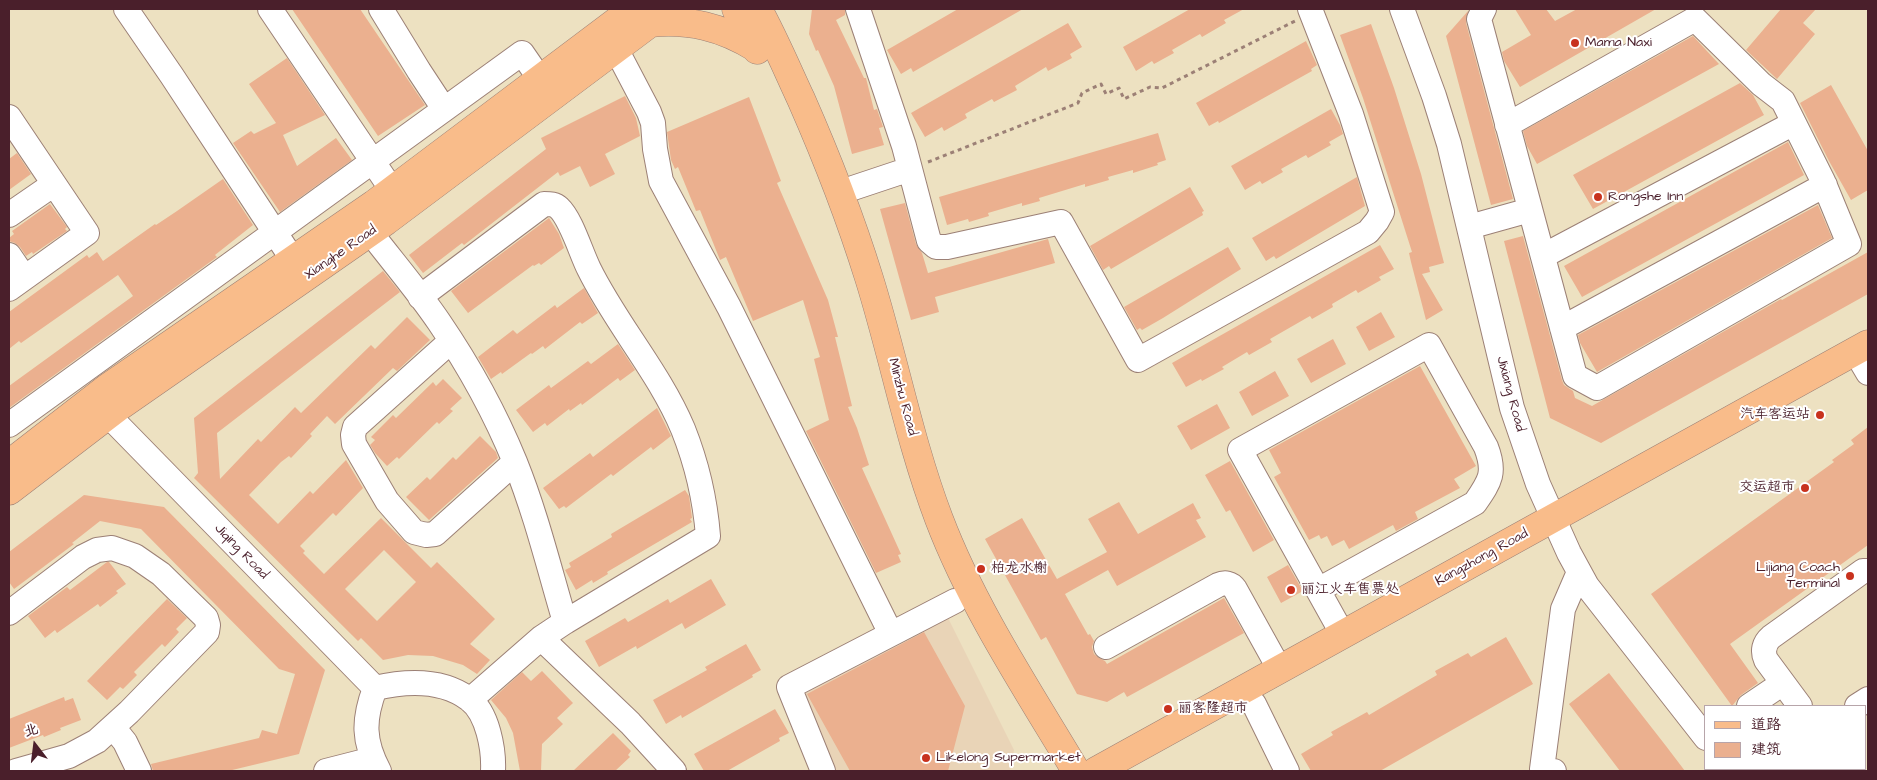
<!DOCTYPE html>
<meta charset="utf-8">
<style>
body{margin:0}
#map{position:relative;width:1877px;height:780px;overflow:hidden;background:#ede1c1;font-family:"Architects Daughter","LXGW WenKai TC",sans-serif}
canvas{display:block}
.frame{position:absolute;inset:0;border:10px solid #4a1f2b;pointer-events:none}
.legend{position:absolute;left:1704px;top:705px;width:162px;height:65px;box-sizing:border-box;background:#fff;border:1px solid #b7a5aa;margin:0;padding:6px 9px;list-style:none;font-size:15px;color:#4a1f2b}
.legend li{display:flex;align-items:center;gap:10px;height:25px}
.legend b{width:25px;border:1px solid #b7a5aa}
.north{position:absolute;left:10px;top:720px;width:50px;height:50px;-webkit-text-stroke:4px #fff;paint-order:stroke;rotate:345deg;font-size:14px;font-weight:700;line-height:20px;text-align:center;color:#4a1f2b}
.north::after{content:'';display:block;margin:auto;width:18px;height:22px;background:#4a1f2b;clip-path:polygon(50% 0,100% 100%,50% 72%,0 100%)}
</style>
<div id="map">
<canvas width="1877" height="780"></canvas>
<div class="frame"></div>
<ul class="legend">
<li><b style="height:6px;background:#f9bc8a"></b>道路</li>
<li><b style="height:14px;background:#ebb08f"></b>建筑</li>
</ul>
<div class="north">北</div>
</div>
<script>
const g = document.querySelector('canvas').getContext('2d');
g.lineJoin = 'round';
function fillPath(path, color) { g.fillStyle = color; g.fill(path, 'evenodd'); }
function trace(path, color, width, dash) { g.strokeStyle = color; g.lineWidth = width; g.lineCap = dash ? 'butt' : 'round'; g.setLineDash(dash || []); g.stroke(path); }
function write(font, color, halo, rows, align = 'center') {
  g.font = font + ' "Architects Daughter","LXGW WenKai TC",sans-serif'; g.lineWidth = 4; g.setLineDash([]); g.textBaseline = 'middle'; g.strokeStyle = halo; g.fillStyle = color; for (const [text, x, y, turn = 0] of rows) {
    g.save(); g.translate(x, y); g.rotate((+turn || 0) * Math.PI / 180); g.textAlign = isNaN(turn) ? turn : align; if (halo) g.strokeText(text, 0, 0); g.fillText(text, 0, 0); g.restore();
  }
}
const built = new Path2D(`
 M938,598L1014,750L1010,771H812L776,685Z`);
const building = new Path2D(`
 M292,9H360L425,105L378,136Z
 M812,9H845V15L836,20L864,78H866L874,110L877,109L883,127L879,128L884,145L852,154L834,86L818,50L816,51L809,34Z
 M958,9H1023L913,72L911,68L901,74L887,50Z
 M1190,9H1244L1224,20L1226,23L1202,37L1200,34L1172,50L1174,53L1154,64L1152,61L1136,71L1123,47Z
 M1515,9H1546L1555,21L1577,9H1656L1520,87L1504,61L1502,52L1531,35Z
 M1781,9H1816L1803,23L1815,34L1777,79L1746,50Z
 M1468,11L1466,23L1513,199L1491,205L1446,36Z
 M1068,23L1082,47L1070,54L1072,58L1048,71L1046,67L1015,86L1017,90L994,102L992,99L965,114L967,118L944,131L942,127L925,137L911,113Z
 M1371,24L1394,88L1421,174L1444,263L1429,267L1430,272L1422,274L1443,310L1426,320L1411,262L1409,253L1412,252L1363,98L1340,35Z
 M1693,36L1719,64L1537,164L1527,146L1523,131Z
 M1306,41L1317,65L1311,69L1312,71L1219,123L1218,121L1209,126L1196,103Z
 M287,58L325,115L283,135L297,166L336,138L352,160L280,212L233,143L251,131L254,134L276,123L249,84Z
 M1740,83L1753,95L1764,115L1593,209L1573,175Z
 M1831,85L1868,151V190L1851,200L1829,161L1800,103Z
 M625,96L636,118L640,136L605,154L615,174L590,187L580,166L560,176L558,172L464,245L462,243L423,273L409,255L546,149L541,138Z
 M749,97L781,181L777,183L828,300L838,337H835L852,406L848,407L857,428L869,465L862,468L901,554L898,555L901,562L876,573L806,431L829,420L814,359L820,357L803,300L753,321L726,257L720,260L700,210L696,211L678,167L675,169L671,160L667,132Z
 M1331,109L1340,125L1343,134L1329,142L1331,145L1308,158L1306,155L1281,169L1283,172L1262,184L1260,181L1245,190L1231,166Z
 M1158,133L1166,160L1157,163L1158,165L1133,173V170L1108,177L1109,180L1085,187V184L1039,198L1040,201L1022,206V203L988,213L989,216L969,222L968,219L947,225L939,197Z
 M1788,142L1804,175L1582,297L1564,266Z
 M17,153L31,174L9,190V159Z
 M1357,177L1365,206L1276,259L1274,256L1266,261L1252,238Z
 M223,179L253,225L215,255L217,257L9,408V386L133,296L118,275L21,343L19,341L9,349V312L87,255L89,258L97,252L103,261L155,224L156,225L177,211Z
 M1190,187L1204,211L1202,212L1203,215L1111,269L1109,266L1103,270L1090,246Z
 M905,203L916,244L922,253L928,273L1048,239L1055,263L935,297L939,312L911,320L880,209Z
 M50,204L67,227L65,229L67,231L33,254L32,252L26,256L20,247L15,243L9,241V238L14,234L12,231Z
 M1818,205L1832,238L1597,372L1580,343L1578,335Z
 M549,218L559,234L564,248L541,265L539,263L534,266L533,265L468,313L451,291Z
 M1523,236L1562,380L1564,385L1573,391L1575,398L1592,406L1781,299L1782,300L1868,252V294L1601,443L1550,418L1504,241Z
 M1380,245L1394,269L1379,277L1381,280L1358,293L1356,290L1332,304L1333,307L1312,319L1310,316L1270,339L1272,342L1249,355L1247,352L1222,367L1224,369L1202,381L1201,379L1186,387L1172,363Z
 M1228,247L1241,269L1163,318L1142,330L1140,328L1137,330L1124,307Z
 M383,271L400,292L217,433L220,479L258,439L261,442L295,407L301,413L371,345L375,349L407,317L430,340L397,371L393,368L335,424L327,416L310,434L312,436L291,458L289,456L281,462L249,495L278,524L310,491L313,494L346,460L363,488L336,516L333,513L300,546L305,551L303,553L324,574L381,518L431,568L437,562L495,619L470,644L490,660L477,674L463,665L433,656L408,655L383,660L361,638L358,641L194,478L198,473L194,418ZM384,550L416,582L377,621L345,589Z
 M584,288L598,313L582,324L580,322L545,349L543,346L532,354L531,353L502,374L501,372L491,379L478,357L513,330L517,334L555,305L557,308Z
 M1381,312L1395,337L1369,351L1356,327Z
 M1333,339L1346,364L1311,383L1297,359Z
 M618,344L635,370L620,381L618,378L582,405L581,403L570,411L569,409L547,426L545,423L533,432L516,410L549,385L551,388L588,361L591,364Z
 M1420,366L1476,466L1454,479L1460,488L1415,512L1418,519L1396,531L1393,525L1349,549L1344,540L1332,546L1327,536L1321,539L1319,535L1309,540L1274,477L1281,473L1269,450Z
 M1275,371L1289,396L1252,416L1239,392Z
 M443,379L462,398L450,409L453,411L439,424L437,422L399,459L397,457L387,466L375,453L370,445L375,440L371,437L393,415L396,418L433,382L436,386Z
 M1217,404L1230,428L1191,450L1177,426Z
 M657,408L671,436L653,450L651,447L613,476L611,474L566,508L564,506L559,509L543,488L590,453L593,457Z
 M1868,427V545L1730,644L1758,683L1741,695L1732,706L1651,594L1834,462L1832,460L1854,444L1851,440Z
 M480,436L496,452L498,458L429,520L406,497L427,477L430,480L453,457L456,460Z
 M1230,461L1274,540L1253,552L1230,510L1226,512L1205,475Z
 M685,490L689,496L692,518L690,519L692,522L607,572L608,574L593,583L592,580L576,590L565,570L571,567L569,563L612,537L611,534Z
 M84,495L164,507L325,670L299,754L228,771H153L151,764L259,738L262,730L277,734L295,674L279,669L141,529L100,521L72,543L74,544L14,589L9,582V552Z
 M1119,502L1138,534L1193,503L1201,518L1196,520L1206,537L1117,586L1108,570L1065,594L1088,635L1090,634L1094,641L1092,647L1094,654L1099,658L1105,661L1107,664L1224,598L1244,633L1127,697L1124,692L1107,702L1077,694L1046,637L1041,640L985,539L1022,518L1057,579L1107,552L1088,519Z
 M107,562H109L126,584L116,591L118,593L100,607L98,604L57,633L55,630L45,638L28,616L67,587L70,590Z
 M1288,565L1303,591L1281,603L1267,577Z
 M711,579L726,605L685,629L682,623L637,649L636,646L599,667L585,641L625,618L628,622L668,599L670,603Z
 M167,599L187,618L176,629L179,632L165,647L162,644L134,672L137,675L123,689L120,687L107,700L87,681Z
 M924,632L965,706L948,771H850L807,694Z
 M1506,637L1533,684L1380,771H1311L1301,754L1333,735L1331,732L1367,712L1369,715L1437,675L1435,671L1468,653L1471,657Z
 M746,644L761,670L752,675L753,677L682,718L681,715L666,724L653,700L707,670L705,667Z
 M542,671L573,703L557,718L563,724L542,744L541,771H520L513,733L506,718L491,700L522,672L531,681Z
 M1609,673L1666,746L1685,771H1620L1569,704Z
 M64,697L65,701L73,698L81,720L60,728L61,730L44,737L43,735L9,748V719Z
 M775,709L789,733L779,738L780,741L727,771H704L694,754Z
 M613,733L631,751L628,755L630,757L615,771H573Z`);
const path = new Path2D(`
 M928,162L1078,103L1082,93L1101,84L1106,94L1119,88L1124,99L1150,87L1162,88L1295,21`);
const minor = new Path2D(`
 M126,9L172,76L293,260
 M270,9L392,190
 M381,9L419,71L444,109
 M858,9L904,146L929,241L936,247H947L1061,222L1138,360L1368,232L1377,221L1382,212L1351,114L1310,9
 M1402,9L1434,96L1449,144L1512,408L1538,484L1569,553L1587,586L1706,738
 M1484,9L1479,19L1575,376L1597,388L1849,244L1823,181L1783,101L1761,84L1695,19L1507,125
 M616,49L649,112L653,123L655,149L661,181L729,307L891,634
 M9,117L87,233L9,289
 M841,192L910,169
 M9,215L54,184
 M1469,227L1530,210
 M370,232C393,262 418,291 439,322C469,366 495,413 515,462C536,514 549,568 565,622
 M9,255L24,277
 M1543,256L1794,123
 M420,297L544,204C550,204 555,204 559,208C571,219 581,253 589,269C616,324 659,372 683,429C697,464 705,498 708,536L565,622L541,638L470,700
 M1562,328L1825,185
 M451,341L355,427L353,435L354,444L387,501L414,532L426,535L435,534L515,462
 M1855,351L1868,373
 M108,415L375,688
 M9,425L522,53L540,79
 M1318,590L1475,503C1490,481 1496,473 1486,447L1429,345L1240,450L1343,635
 M9,613L83,557L97,550L112,548L135,556L161,574L206,618L208,625L207,632L129,712L97,741L69,756L16,771
 M541,638L630,723L674,771
 M1106,647L1218,585C1225,582 1231,583 1235,589L1280,670
 M375,688C405,681 442,679 469,699C488,713 494,750 493,771
 M375,688C363,720 363,741 379,771
 M1254,704L1287,771
 M1749,706L1783,683
 M1800,706L1766,660C1762,651 1764,643 1771,637L1863,571H1868
 M1857,706L1868,699
 M113,727L125,742L139,771
 M1730,769L1732,771
 M326,771L373,759
 M823,771L789,687L955,601
 M1554,771L1542,769L1563,609L1579,572`);
const major = new Path2D(`
 M736,9L757,50
 M758,9C774,38 787,69 801,99C827,158 850,217 869,278C894,358 909,440 939,519C973,608 1027,689 1076,771
 M650,23C689,19 722,27 756,48
 M9,464L107,388L374,204L633,9
 M9,491L120,406L386,221L669,9
 M1096,771L1868,344`);
const markers = [
 [1575,43,5,"#c8321e"],
 [1598,197,5,"#c8321e"],
 [1820,415,5,"#c8321e"],
 [1805,488,5,"#c8321e"],
 [981,569,5,"#c8321e"],
 [1850,576,5,"#c8321e"],
 [1291,590,5,"#c8321e"],
 [1168,709,5,"#c8321e"],
 [926,758,5,"#c8321e"]
];
const poiNames = [
 ["Mama Naxi",1585,43],
 ["Rongshe Inn",1608,197],
 ["汽车客运站",1810,415,"right"],
 ["交运超市",1795,488,"right"],
 ["Lijiang Coach",1840,568,"right"],
 ["Terminal",1840,584,"right"],
 ["柏龙水榭",991,569],
 ["丽江火车售票处",1301,590],
 ["丽客隆超市",1178,709],
 ["Likelong Supermarket",936,758]
];
const streetNames = [
 ["Xianghe Road",341,253,-35],
 ["Jixiang Road",1510,394,75],
 ["Minzhu Road",902,397,75],
 ["Jiqing Road",241,552,46],
 ["Kangzhong Road",1482,558,-29]
];
fillPath(built, '#e9d4b7');
fillPath(building, '#ebb08f');
trace(minor, '#9c8076', 26);
trace(major, '#9c8076', 29);
trace(path, '#9c8076', 3, [4, 4]);
trace(minor, '#fff', 24);
trace(major, '#f9bc8a', 28);
for (const [x, y, r, color] of markers) { const dot = new Path2D(); dot.arc(x, y, r, 0, 2 * Math.PI); g.fillStyle = color; g.fill(dot); trace(dot, '#fff', 2); }
write('14px', '#4a1f2b', '#fff', poiNames, 'left');
write('14px', '#4a1f2b', '#fff', streetNames);
</script>
